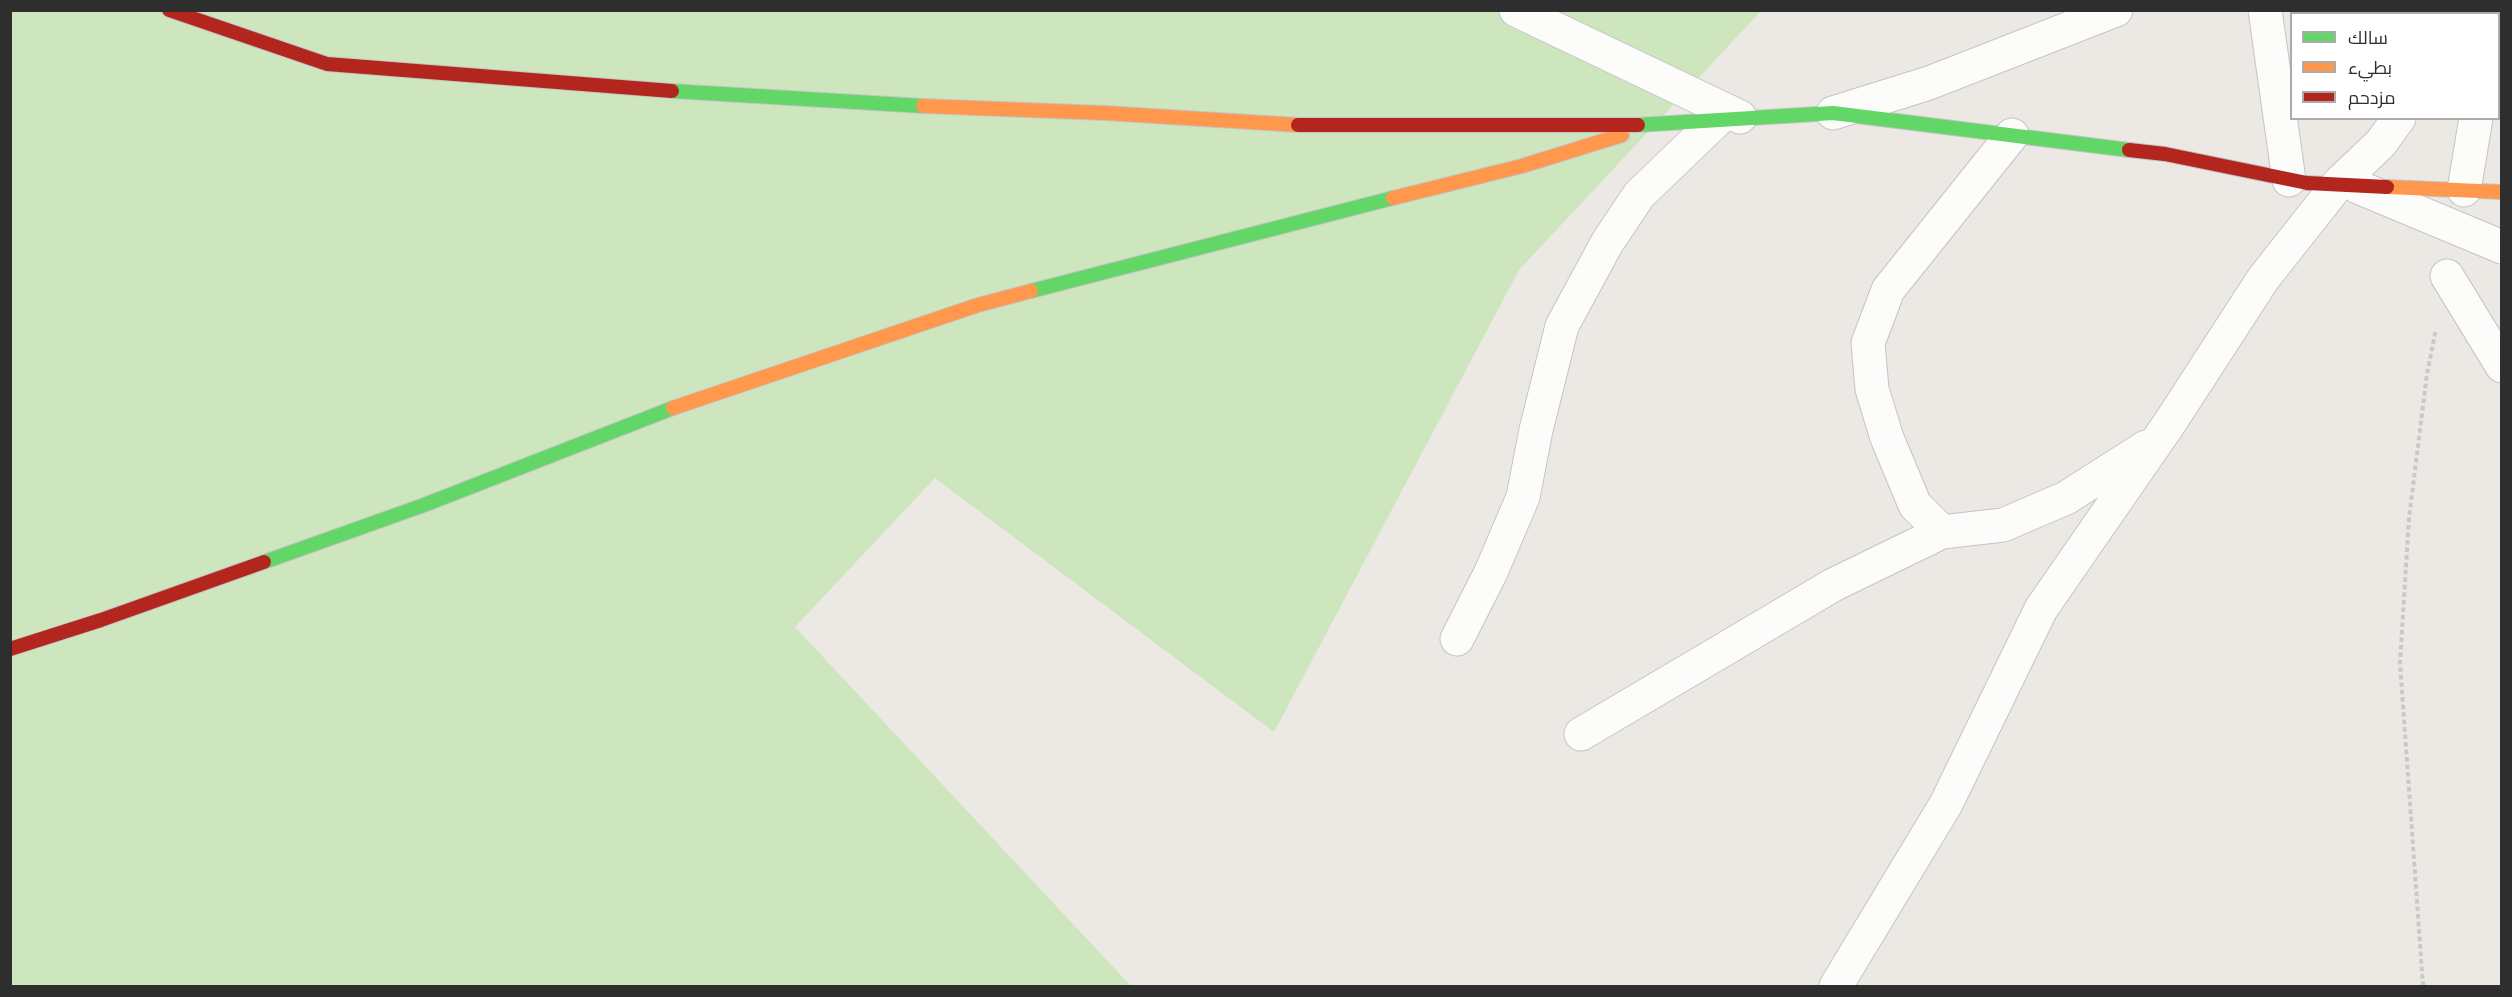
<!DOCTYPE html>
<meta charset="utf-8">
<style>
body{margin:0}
#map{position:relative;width:2512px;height:997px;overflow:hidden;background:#ece8e4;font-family:"PT Sans Narrow",Cairo,sans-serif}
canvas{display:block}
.frame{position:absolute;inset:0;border:12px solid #2e2e2e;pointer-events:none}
.legend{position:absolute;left:2290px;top:12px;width:210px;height:108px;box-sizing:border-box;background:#fff;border:2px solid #ababab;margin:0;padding:8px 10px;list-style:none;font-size:18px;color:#2e2e2e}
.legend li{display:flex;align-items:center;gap:12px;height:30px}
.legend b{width:30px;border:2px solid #ababab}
</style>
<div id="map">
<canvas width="2512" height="997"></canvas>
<div class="frame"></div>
<ul class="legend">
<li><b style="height:8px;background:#63d668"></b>سالك</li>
<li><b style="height:8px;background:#ff974d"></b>بطيء</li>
<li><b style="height:8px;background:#b3261e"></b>مزدحم</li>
</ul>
</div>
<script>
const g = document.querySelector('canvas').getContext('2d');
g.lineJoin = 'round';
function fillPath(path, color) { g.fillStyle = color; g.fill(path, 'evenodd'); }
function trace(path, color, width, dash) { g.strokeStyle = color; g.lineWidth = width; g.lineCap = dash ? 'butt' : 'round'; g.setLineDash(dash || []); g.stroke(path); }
const green = new Path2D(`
 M10,11H1761L1519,270L1274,732L935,478L795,627L1131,986H11Z`);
const path = new Path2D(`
 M2423,986L2400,663L2409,518L2427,374L2436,329`);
const street = new Path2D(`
 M1516,10L1740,117
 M2265,10L2289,180
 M2473,14L2475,10
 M1833,113L1929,83L2116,10
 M2012,135L1888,290L1868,343L1872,389L1887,438L1915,505L1942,532L2003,525L2066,498L2146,447
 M2358,187L2502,247
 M2464,190L2476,118
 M2447,276L2502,366
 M1457,639L1491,572L1523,497L1536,430L1562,326L1607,243L1639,195L1718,119
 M1581,734L1833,585L1942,532
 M1836,986L1946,804L2041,609L2169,424L2263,279L2338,184L2381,143L2399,118`);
const fast = new Path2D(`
 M672,91L923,106
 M1638,125L1833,113L2129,150
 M1031,291L1393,198
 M264,562L424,505L673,408`);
const slow = new Path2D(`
 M923,106L1105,113L1298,125
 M2387,187L2502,192
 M1393,198L1522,166L1622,135
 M673,408L978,305L1031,291`);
const jam = new Path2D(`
 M169,10L327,64L672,91
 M1298,125H1638
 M2129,150L2165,154L2307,183L2387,187
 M10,649L101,620L264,562`);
fillPath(green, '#cee6be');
trace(street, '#c5c4c5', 35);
trace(fast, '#c5c4c5', 16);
trace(slow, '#c5c4c5', 16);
trace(jam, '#c5c4c5', 16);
trace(path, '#c9c9c8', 4, [4.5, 3]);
trace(street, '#fcfcfb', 33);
trace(fast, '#63d668', 14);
trace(slow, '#ff974d', 14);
trace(jam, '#b3261e', 14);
</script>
